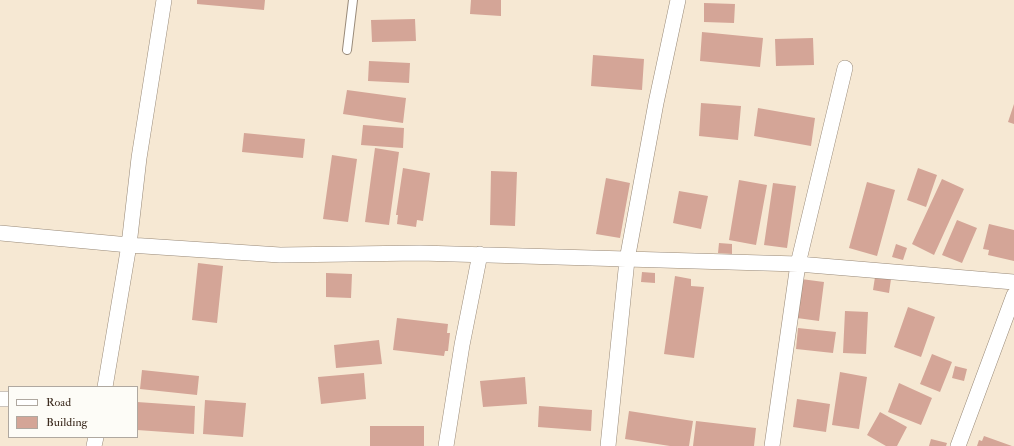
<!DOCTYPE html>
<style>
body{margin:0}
#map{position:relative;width:1014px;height:446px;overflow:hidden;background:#f6e8d3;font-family:"IM FELL Double Pica",serif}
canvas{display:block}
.legend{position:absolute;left:8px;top:386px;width:130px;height:52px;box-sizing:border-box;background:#fdfcf7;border:1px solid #afa8a0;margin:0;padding:5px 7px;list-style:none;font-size:12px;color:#3b2a1e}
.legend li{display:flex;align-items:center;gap:8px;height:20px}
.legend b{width:20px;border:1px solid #afa8a0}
</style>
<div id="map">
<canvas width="1014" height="446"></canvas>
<ul class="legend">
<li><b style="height:5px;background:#fff"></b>Road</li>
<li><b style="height:11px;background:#d4a597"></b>Building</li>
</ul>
</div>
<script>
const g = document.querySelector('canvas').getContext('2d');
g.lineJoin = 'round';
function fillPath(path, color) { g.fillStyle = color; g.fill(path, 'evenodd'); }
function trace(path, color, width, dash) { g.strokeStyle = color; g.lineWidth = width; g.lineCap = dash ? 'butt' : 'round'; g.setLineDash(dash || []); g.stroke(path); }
const building = new Path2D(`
 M197,0H265L264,10L197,4Z
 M471,0H501V16L470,14Z
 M704,3L735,4L734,23L704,22Z
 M415,19L416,41L372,42L371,20Z
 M702,32L763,38L760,67L700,61Z
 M813,38L814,65L776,66L775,39Z
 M593,55L644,59L642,90L591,86Z
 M369,61L410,63L409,83L368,81Z
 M347,90L406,98L403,123L343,114Z
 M701,103L741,106L738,140L699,136Z
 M1014,104V124L1008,122Z
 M758,108L815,118L811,146L754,136Z
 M363,125L404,128L403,148L361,145Z
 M244,133L305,139L303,158L242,152Z
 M375,148L399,152L389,225L365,222Z
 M332,155L357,159L348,222L323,219Z
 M403,168L430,173L423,221L417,220L416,227L397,224L398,215H396Z
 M918,168L937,175L926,207L907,200Z
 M491,171L517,172L515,226L490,225Z
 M606,178L630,183L620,238L596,234Z
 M942,179L964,189L934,255L912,244Z
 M739,180L767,185L756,245L729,240Z
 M867,182L895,190L877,256L849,248Z
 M773,183L796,186L787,248L764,245Z
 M679,191L708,196L701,229L673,223Z
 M957,220L977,228L962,263L942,255Z
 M989,224L1014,230V261L988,255L989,250L983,249Z
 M719,243L732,244V254L718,253Z
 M896,244L907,248L903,260L892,257Z
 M198,263L223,266L217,323L192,320Z
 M642,272L655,273V283L641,282Z
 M326,273L352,274L351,298L326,297Z
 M675,276L691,279V286L704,287L694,358L664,354Z
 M875,277L891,279L889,293L873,290Z
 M801,279L824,282L819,321L797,318Z
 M908,307L935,317L921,357L894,347Z
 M845,311L868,312L866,354L843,353Z
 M397,318L448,324L447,333H450L448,351H445L444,356L393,350Z
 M798,328L836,332L833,353L796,349Z
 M379,340L382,364L336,368L334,345Z
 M932,354L952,362L940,392L920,384Z
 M955,366L967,369L964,381L952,378Z
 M142,370L199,376L197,395L140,389Z
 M840,372L867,377L859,429L832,425Z
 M364,373L366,399L321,404L318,377Z
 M525,377L527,404L483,407L480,381Z
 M899,383L932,398L921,425L888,412Z
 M797,399L830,404L826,432L793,427Z
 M205,400L246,403L243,437L203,434Z
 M137,402L195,406L194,434L137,430Z
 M539,406L592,410L591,431L538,427Z
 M629,411L693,421L689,446H670L625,439Z
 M880,412L907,427L897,446H886L867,435Z
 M696,421L756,428L754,446H693Z
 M370,426H424V446H370Z
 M984,436L1012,446H977L979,440L982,441Z
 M931,439L947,443L946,446H929Z`);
const lane = new Path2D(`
 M347,50L353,0`);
const street = new Path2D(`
 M0,233L129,245L280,255L420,253L798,264L1014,282
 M105,387L129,245L139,158L164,0
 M0,399H9
 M94,446L96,437
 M446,446L462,345L480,254
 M608,446L627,260L656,103L678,0
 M772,446L798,264L845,68
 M958,446L1014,295`);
fillPath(building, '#d4a597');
trace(lane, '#988978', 10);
trace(street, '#988978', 16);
trace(lane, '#fff', 8);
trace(street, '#fff', 15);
</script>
